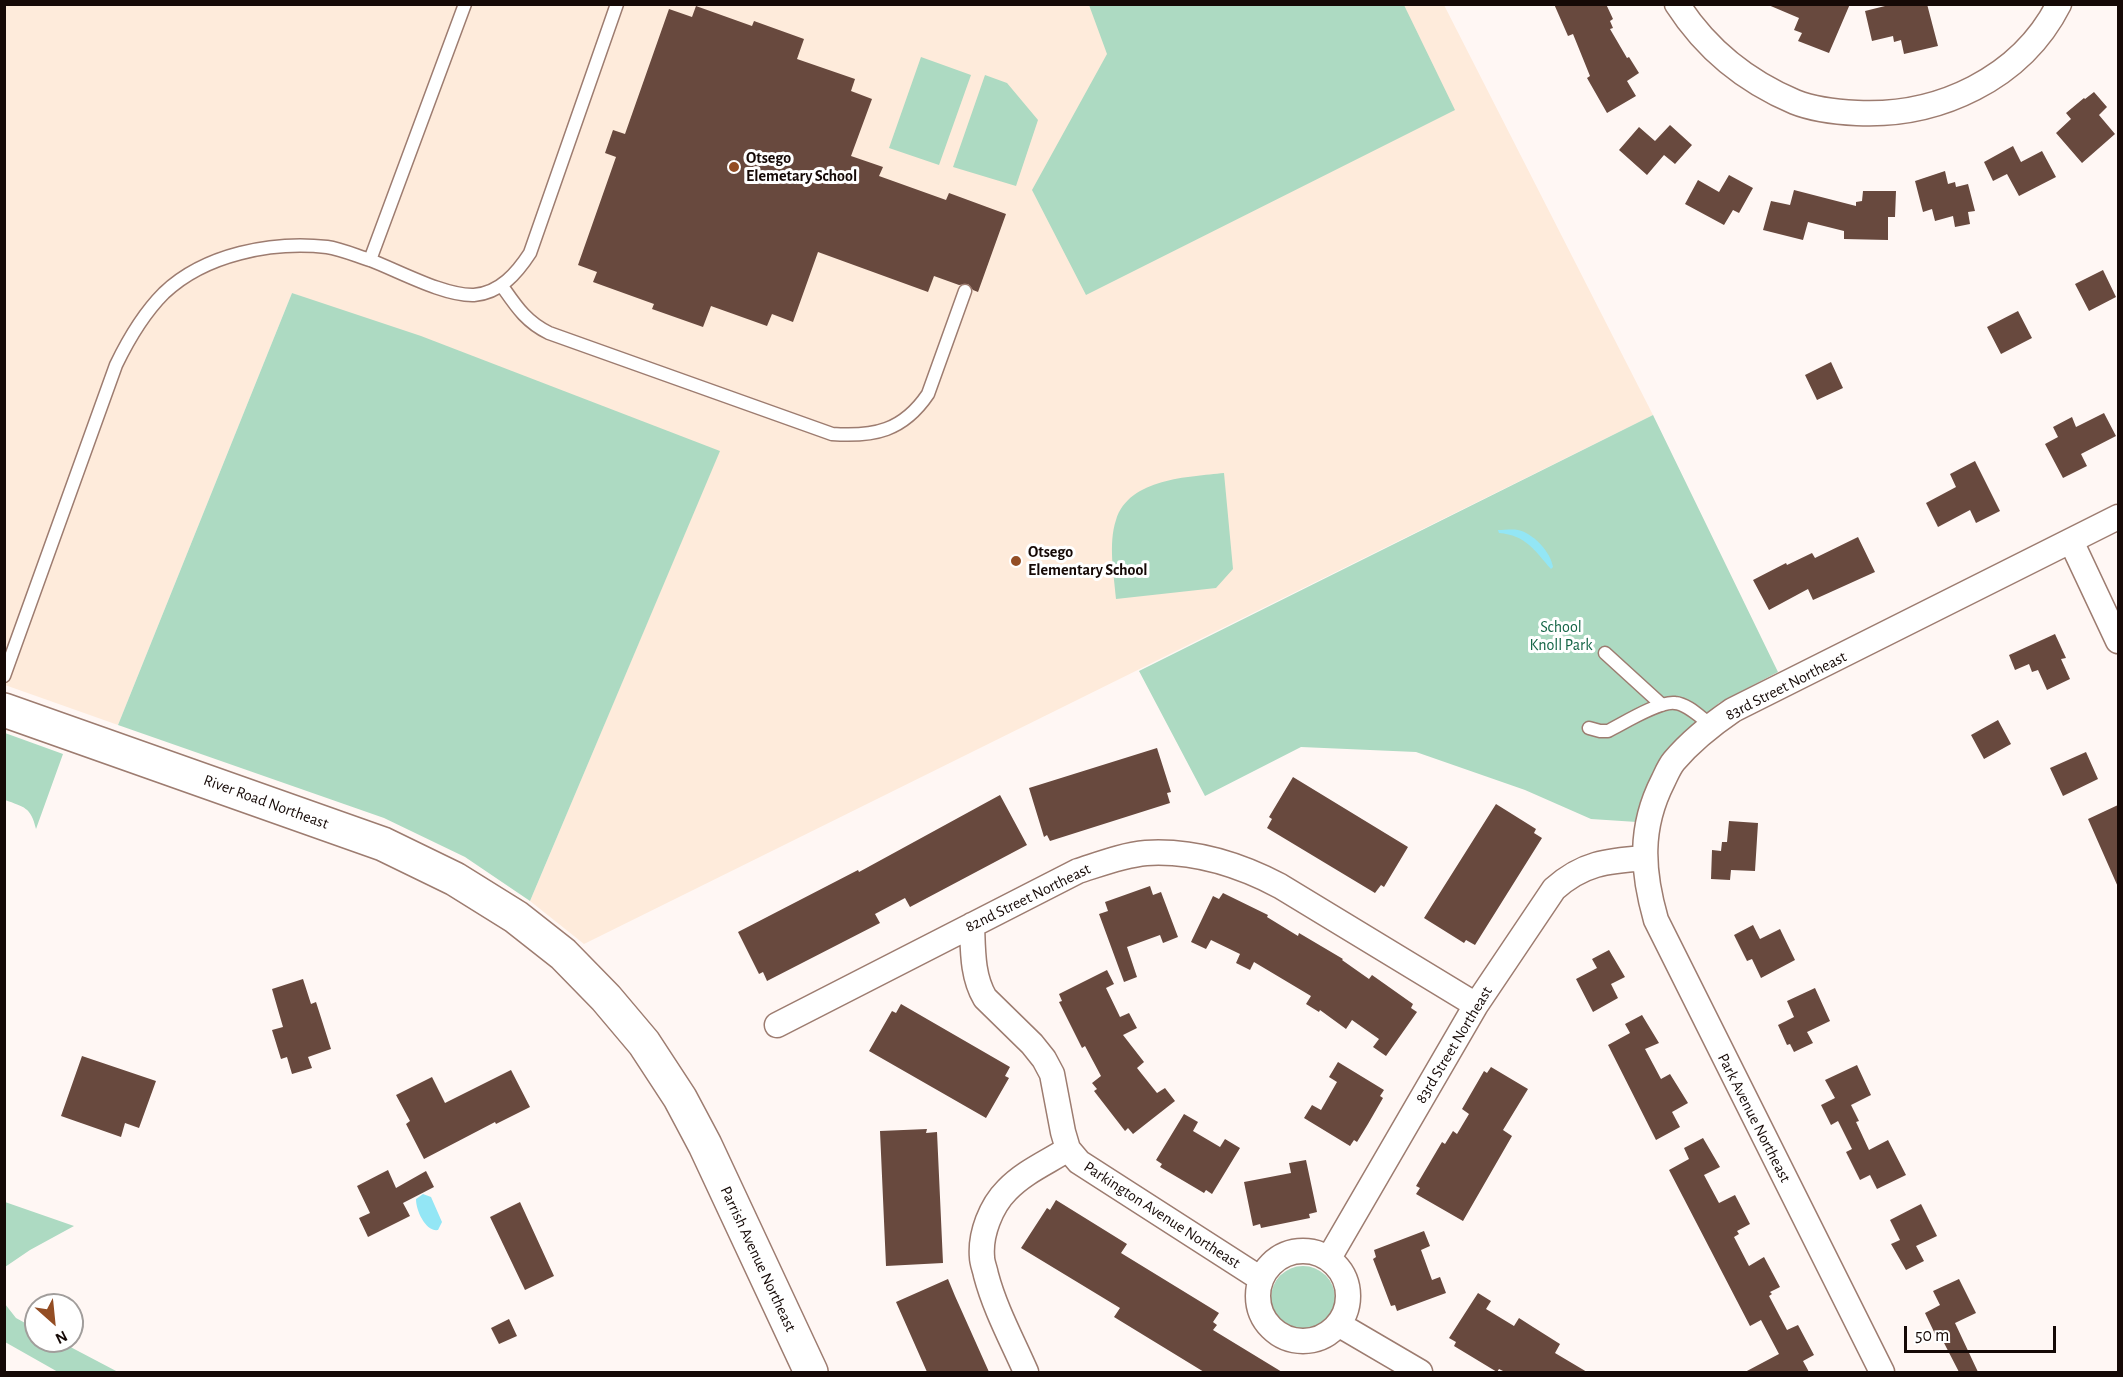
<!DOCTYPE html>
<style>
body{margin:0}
#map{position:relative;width:2123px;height:1377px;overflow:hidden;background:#fff7f4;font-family:"Alegreya Sans",sans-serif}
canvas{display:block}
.frame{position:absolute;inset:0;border:6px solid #150906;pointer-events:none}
.north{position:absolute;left:24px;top:1293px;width:60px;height:60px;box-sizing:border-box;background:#fff;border:2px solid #a19d9b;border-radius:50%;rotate:153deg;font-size:16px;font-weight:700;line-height:24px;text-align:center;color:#150906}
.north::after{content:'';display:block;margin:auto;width:21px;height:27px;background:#934d24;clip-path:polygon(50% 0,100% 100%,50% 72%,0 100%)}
.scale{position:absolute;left:1904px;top:1326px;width:152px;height:27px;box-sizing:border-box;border:3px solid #150906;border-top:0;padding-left:8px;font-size:18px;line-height:21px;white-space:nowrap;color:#150906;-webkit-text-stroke:4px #fff;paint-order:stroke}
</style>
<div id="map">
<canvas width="2123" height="1377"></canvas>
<div class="frame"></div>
<div class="north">N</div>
<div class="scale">50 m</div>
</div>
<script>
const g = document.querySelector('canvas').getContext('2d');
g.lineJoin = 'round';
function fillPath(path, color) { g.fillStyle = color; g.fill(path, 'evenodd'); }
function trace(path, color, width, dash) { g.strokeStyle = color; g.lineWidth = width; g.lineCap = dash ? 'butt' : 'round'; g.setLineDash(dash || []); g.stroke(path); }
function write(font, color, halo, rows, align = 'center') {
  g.font = font + ' "Alegreya Sans",sans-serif'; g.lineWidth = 6; g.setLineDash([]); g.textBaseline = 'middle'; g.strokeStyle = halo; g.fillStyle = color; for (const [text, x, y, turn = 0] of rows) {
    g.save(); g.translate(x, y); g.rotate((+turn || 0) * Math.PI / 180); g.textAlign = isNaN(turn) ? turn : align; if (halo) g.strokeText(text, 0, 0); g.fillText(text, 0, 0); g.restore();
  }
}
const education = new Path2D(`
 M5,5H1444L1653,415L584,944L530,901L719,452L292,293L118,725L5,685Z`);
const green = new Path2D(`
 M1089,5H1404L1455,110L1086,295L1032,190L1107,54Z
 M921,57L971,75L939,165L889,148Z
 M985,75L1007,83L1038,120L1016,186L953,167Z
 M292,293L421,336L720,451L530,901L465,857L384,818L118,725Z
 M1653,415L1778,672L1719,703L1678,739L1659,762L1645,791L1637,822L1591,819L1525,790L1416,752L1301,747L1205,796L1139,671Z
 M1224,473L1233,569L1216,588L1116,599C1114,574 1108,544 1116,520C1129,478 1189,477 1224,473Z
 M5,733L63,754L36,829C31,807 24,807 5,800Z
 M5,1202L74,1226L30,1250L5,1267Z
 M1271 1298a32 32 0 1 1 64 0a32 32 0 1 1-64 0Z
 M5,1304L16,1318L36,1329V1341H59L118,1372H58L5,1342Z`);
const water = new Path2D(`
 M1498,530C1504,530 1512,529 1518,530C1533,533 1551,552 1553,567L1551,569C1535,551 1526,535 1499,533Z
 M423,1194L431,1197L442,1222L438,1230C426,1232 416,1211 416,1199Z`);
const building = new Path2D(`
 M1554,4H1606L1613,19L1610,21L1613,28L1610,29L1627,58L1629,57L1639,73L1627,81L1636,96L1607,113L1587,78L1590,76L1573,34L1568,36Z
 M1766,4H1850L1829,53L1798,41L1802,33L1794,30L1799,18Z
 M1893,4H1927L1938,46L1904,54L1901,40L1894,42L1893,36L1872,41L1865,11Z
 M696,6L752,26L754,21L804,39L797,59L855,79L851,91L872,99L851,156L883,167L879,176L946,200L949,193L1006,214L978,292L973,290L968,284L959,285L934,276L928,292L818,252L793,322L772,314L767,326L711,306L703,327L652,309L654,304L593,282L597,272L578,265L616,157L605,153L613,130L625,134L669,9L692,17Z
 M2094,92L2107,107L2099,115L2115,134L2082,163L2056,133L2071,119L2066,113L2084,98L2085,99Z
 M1670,125L1692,145L1675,164L1664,155L1647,175L1619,150L1639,127L1655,141Z
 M2013,146L2021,162L2042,151L2056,177L2019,196L2007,174L1993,181L1984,162Z
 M1945,171L1948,184L1955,182L1956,187L1968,184L1975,211L1968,212L1970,224L1955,227L1953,216L1935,221L1932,209L1923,212L1915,181Z
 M1729,175L1753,188L1739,213L1733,210L1724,225L1685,204L1698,180L1719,192Z
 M1794,190L1856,206V202L1862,201L1863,191H1896L1895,217H1888V240L1844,239V231L1808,222L1803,240L1763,230L1771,201L1790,205Z
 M2103,270L2116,297L2089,311L2075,284Z
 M2018,311L2032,338L2001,354L1987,327Z
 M1831,362L1843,388L1817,400L1805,375Z
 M2104,413L2116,436L2081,454L2087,466L2063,478L2045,444L2058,437L2053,427L2072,417L2076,427Z
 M1975,461L2000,511L1976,523L1970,510L1938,527L1926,503L1956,487L1950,474Z
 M1858,537L1875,572L1813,600L1808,589L1769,610L1753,580L1786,563L1787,565L1812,553L1815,558Z
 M2055,634L2066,658L2061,659L2070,679L2047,690L2038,670L2032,672L2029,664L2015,670L2009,655Z
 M1998,720L2011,744L1984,759L1971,735Z
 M1157,748L1171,792L1167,793L1170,803L1050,841L1047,835L1044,837L1029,788Z
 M2086,752L2098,779L2063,796L2050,768Z
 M1293,777L1408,847L1384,887L1381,885L1375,893L1267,828L1272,819L1269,817Z
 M1000,795L1027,845L910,907L905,898L875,914L880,923L767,981L763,972L759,974L738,932L858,870L859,872Z
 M1496,804L1536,829L1534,833L1542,838L1475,945L1466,940L1464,943L1424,918Z
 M2118,805V887L2088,819Z
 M1729,821L1758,823L1755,871L1731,870L1730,880L1711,879L1712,850L1721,851L1722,842H1727Z
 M1150,886L1153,895L1161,892L1178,937L1163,943L1160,935L1127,947L1137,977L1124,982L1099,914L1108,911L1105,902Z
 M1223,893L1268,915L1267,917L1298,936L1299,933L1343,959L1342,960L1369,979L1372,975L1413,1004L1411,1008L1417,1012L1386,1056L1373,1047L1379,1039L1352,1020L1346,1029L1320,1010L1319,1012L1306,1004L1311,996L1254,962L1250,970L1236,963L1240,954L1211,940L1206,949L1191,942L1213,896L1219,899Z
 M1753,925L1760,939L1780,929L1795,960L1761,978L1752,959L1747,961L1734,935Z
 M1609,950L1625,977L1611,984L1618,998L1593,1012L1576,979L1597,968L1592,959Z
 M1107,970L1114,984L1106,988L1120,1017L1129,1013L1137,1028L1123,1035L1144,1062L1137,1068L1157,1093L1165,1088L1175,1101L1133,1134L1128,1128L1125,1131L1094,1091L1097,1089L1092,1083L1101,1076L1085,1046L1082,1048L1059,1002L1062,1001L1059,994Z
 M303,979L311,1004L316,1002L331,1049L308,1057L312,1068L292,1074L287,1057L281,1059L272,1030L283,1027L272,989Z
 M1815,988L1830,1021L1807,1032L1813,1043L1794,1052L1790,1044L1787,1045L1778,1025L1794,1017L1787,1001Z
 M901,1004L1010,1067L1005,1076L1009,1078L986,1118L869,1051L892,1011L896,1013Z
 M1642,1015L1659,1043L1645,1049L1661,1079L1670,1074L1688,1103L1672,1112L1680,1127L1656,1140L1608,1045L1630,1033L1625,1024Z
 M82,1056L156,1081L139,1128L125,1123L121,1137L61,1116Z
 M1338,1062L1384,1090L1380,1096L1383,1098L1368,1124L1357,1142L1354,1140L1350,1146L1304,1118L1312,1105L1321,1110L1337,1082L1329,1077Z
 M1857,1065L1871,1095L1851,1105L1859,1121L1856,1122L1869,1150L1888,1140L1906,1175L1877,1189L1870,1175L1860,1180L1846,1152L1852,1149L1838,1121L1831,1125L1821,1105L1835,1098L1825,1080Z
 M1491,1067L1528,1089L1503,1130L1512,1136L1463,1221L1416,1194L1420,1188L1416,1186L1442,1142L1445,1144L1453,1131L1457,1134L1469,1114L1462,1109L1484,1071L1487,1073Z
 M511,1070L530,1107L496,1124L495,1122L424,1159L406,1124L410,1121L396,1095L432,1077L445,1103Z
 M1184,1114L1198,1122L1193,1131L1220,1147L1225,1139L1240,1148L1212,1194L1206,1190L1204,1193L1160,1167L1162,1164L1156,1160Z
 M927,1129L926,1133L937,1132L943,1263L886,1266L880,1131Z
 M1703,1138L1720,1167L1704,1175L1719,1203L1735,1195L1750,1224L1737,1231L1739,1234L1734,1237L1749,1266L1764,1257L1780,1287L1770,1292L1772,1294L1769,1296L1787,1330L1798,1325L1814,1355L1803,1361L1809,1372H1745L1779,1354L1761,1320L1750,1326L1669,1170L1689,1159L1684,1148Z
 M1306,1160L1317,1212L1309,1214L1310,1218L1261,1228L1260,1224L1253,1226L1244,1182L1291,1173L1289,1163Z
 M388,1170L396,1188L426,1171L434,1187L403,1203L410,1216L368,1237L359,1218L370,1213L357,1186Z
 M1056,1200L1127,1244L1121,1253L1219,1313L1213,1322L1217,1325L1213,1330L1282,1372H1204L1114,1317L1120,1308L1021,1248L1047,1208L1050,1210Z
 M520,1202L554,1276L525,1290L490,1217Z
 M1921,1204L1937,1236L1916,1246L1924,1261L1906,1270L1891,1244L1900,1240L1890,1220Z
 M1424,1231L1430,1246L1421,1250L1432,1280L1440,1277L1446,1293L1397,1311L1395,1305L1391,1306L1373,1259L1376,1257L1374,1250Z
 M948,1279L955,1296L989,1372H927L896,1302Z
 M1959,1279L1976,1313L1955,1323L1978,1372H1959L1943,1341L1937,1332L1935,1334L1925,1313L1940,1305L1933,1291Z
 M1478,1293L1491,1301L1486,1309L1514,1326L1519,1318L1533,1327L1560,1344L1555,1353L1587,1372H1505L1499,1369L1497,1372L1454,1346L1456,1342L1449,1338Z
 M509,1319L517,1336L499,1344L491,1328Z`);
const lane = new Path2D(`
 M370,260L465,4
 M502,286C516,306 526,322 549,333L832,434C874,437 903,431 928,394L965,291
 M1605,653L1662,705
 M4,676L116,365C129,338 143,314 164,293C205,254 272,241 327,247C341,249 357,256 370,260C399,271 444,296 474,295C500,293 517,273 530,253L617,4
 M1589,728L1600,731H1608C1624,723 1659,701 1675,703C1688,704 1701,718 1711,725`);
const street = new Path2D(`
 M1677,4C1706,49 1745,81 1795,102C1815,110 1836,112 1857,113C1938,117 2021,79 2059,4
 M2071,541L2118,641
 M972,925C973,950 972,976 985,998L1032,1044L1044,1059L1052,1074L1063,1132L1068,1149L1079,1162L1261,1279
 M777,1025L1078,871C1100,864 1123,855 1146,853C1194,850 1238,864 1280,886L1476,1005
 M1258 1296a45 45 0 1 1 90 0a45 45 0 1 1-90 0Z
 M1329,1258L1476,1005L1554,889C1583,863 1607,861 1644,858
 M1338,1324L1420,1372
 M1026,1372C1012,1340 995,1309 986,1275C985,1269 982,1263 982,1257C980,1234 991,1206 1007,1190C1024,1172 1048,1162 1068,1149
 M1882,1372L1656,920C1642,871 1639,828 1663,781C1666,775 1669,767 1674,761C1691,741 1711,725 1733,710L2118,517`);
const secondary = new Path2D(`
 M4,710L383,844L455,879L516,917L563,954L606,998L644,1043L680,1098L705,1145L811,1372`);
const markers = [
 [734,167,6,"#934d24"],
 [1016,561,6,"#934d24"]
];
const poiNames = [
 ["Otsego",746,158],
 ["Elemetary School",746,176],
 ["Otsego",1028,552],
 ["Elementary School",1028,570]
];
const parkNames = [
 ["School",1561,627],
 ["Knoll Park",1561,645]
];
const streetNames = [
 ["83rd Street Northeast",1786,686,-27],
 ["River Road Northeast",266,802,20],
 ["82nd Street Northeast",1028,898,-26],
 ["83rd Street Northeast",1454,1045,-59],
 ["Park Avenue Northeast",1754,1118,63],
 ["Parkington Avenue Northeast",1162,1215,33],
 ["Parrish Avenue Northeast",758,1259,65]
];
fillPath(education, '#feebdb');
fillPath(green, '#addac2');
fillPath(water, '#93e6f5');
fillPath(building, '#68493e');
trace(lane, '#9d7c70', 15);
trace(street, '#9d7c70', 27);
trace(secondary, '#9d7c70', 36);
trace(lane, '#fff', 12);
trace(street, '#fff', 24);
trace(secondary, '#fff', 33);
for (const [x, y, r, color] of markers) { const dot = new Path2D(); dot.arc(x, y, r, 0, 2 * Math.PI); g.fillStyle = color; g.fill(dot); trace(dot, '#fff', 2); }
write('bold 16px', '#150906', '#fff', poiNames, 'left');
write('16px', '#136445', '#fff', parkNames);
write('16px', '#150906', '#fff', streetNames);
</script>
